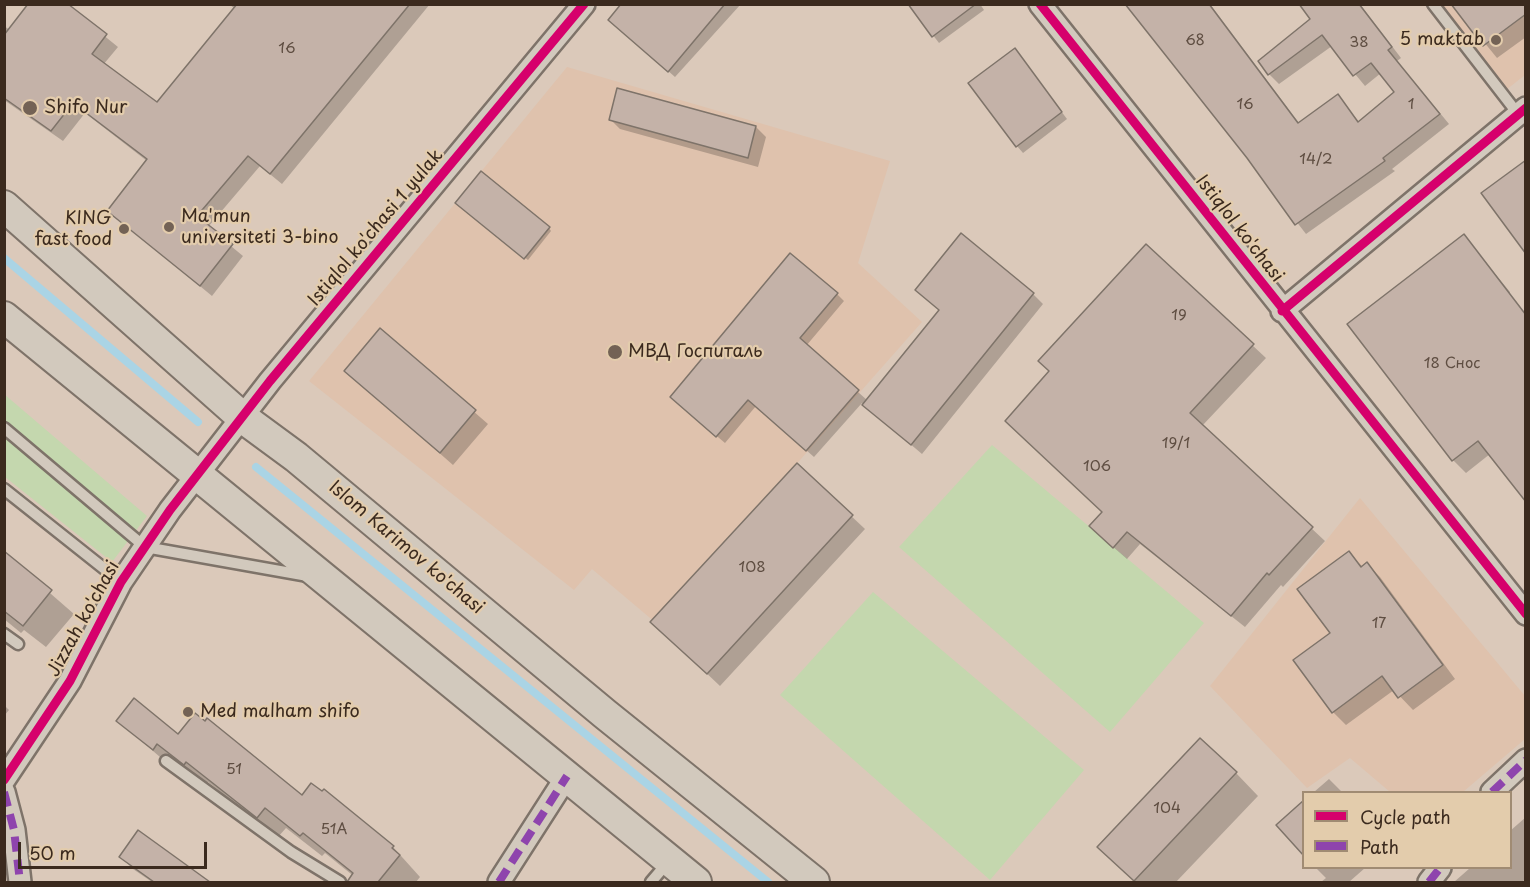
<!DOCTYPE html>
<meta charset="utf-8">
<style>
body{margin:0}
#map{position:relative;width:1530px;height:887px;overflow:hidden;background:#dbc9ba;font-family:"Playpen Sans",sans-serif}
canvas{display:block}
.frame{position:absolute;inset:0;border:6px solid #3b2a1e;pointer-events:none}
.legend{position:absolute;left:1302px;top:791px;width:210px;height:78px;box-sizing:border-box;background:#e3ccac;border:2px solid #a08b73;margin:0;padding:8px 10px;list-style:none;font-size:18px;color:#3b2a1e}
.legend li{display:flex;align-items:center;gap:12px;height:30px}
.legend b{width:30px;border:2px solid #a08b73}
.scale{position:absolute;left:18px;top:842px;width:189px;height:27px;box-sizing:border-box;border:3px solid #3b2a1e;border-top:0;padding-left:8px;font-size:18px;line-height:21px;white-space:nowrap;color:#3b2a1e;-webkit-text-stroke:4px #e3ccac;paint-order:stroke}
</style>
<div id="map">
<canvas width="1530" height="887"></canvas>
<div class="frame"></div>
<ul class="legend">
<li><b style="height:8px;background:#d6006c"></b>Cycle path</li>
<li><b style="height:8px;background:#8e44ad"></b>Path</li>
</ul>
<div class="scale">50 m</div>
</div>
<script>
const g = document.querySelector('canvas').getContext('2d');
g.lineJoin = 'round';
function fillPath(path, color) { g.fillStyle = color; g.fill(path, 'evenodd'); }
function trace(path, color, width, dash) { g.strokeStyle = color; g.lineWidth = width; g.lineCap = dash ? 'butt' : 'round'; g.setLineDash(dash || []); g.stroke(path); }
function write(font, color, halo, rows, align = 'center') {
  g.font = font + ' "Playpen Sans",sans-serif'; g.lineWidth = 4.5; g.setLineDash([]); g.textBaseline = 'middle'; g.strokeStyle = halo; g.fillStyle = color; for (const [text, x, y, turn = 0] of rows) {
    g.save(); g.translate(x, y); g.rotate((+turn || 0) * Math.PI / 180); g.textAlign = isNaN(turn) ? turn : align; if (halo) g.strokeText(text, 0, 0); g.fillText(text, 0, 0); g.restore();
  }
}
const built = new Path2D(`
 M1441,5H1525V75L1506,90Z
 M567,67L890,161L858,263L922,322L656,623L592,569L574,590L309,381Z
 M1360,498L1525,696V739L1463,792H1390L1350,758L1307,788L1210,686Z`);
const green = new Path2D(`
 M4,394L147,516L112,562L5,477Z
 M992,445L1204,623L1110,732L899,547Z
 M873,592L1084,770L990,880L780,695Z`);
const shadow = new Path2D(`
 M65,4L118,47L103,65L157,104L235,9L229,4H430L282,184L260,166L208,227L243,256L212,296L109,211L147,161L85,113L63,141L4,100V26L10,30Z
 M623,4H741L675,77L617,26Z
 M909,4H980L984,10L939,43Z
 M1128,4H1210L1299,123L1338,96L1359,122L1396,92L1381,73L1365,86L1332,46L1279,84L1269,74L1312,20L1300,4H1360L1401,58L1397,61L1449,124L1392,169L1395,171L1306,234Z
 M1453,4H1526V37L1497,58Z
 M1015,50L1067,119L1023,153L1017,146Z
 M610,119L756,127L766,137L758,167L620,129Z
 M460,205L549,228L551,231L528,260Z
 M1464,236L1510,292L1490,454L1466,473L1453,460Z
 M1146,246L1266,358L1202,426L1325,541L1283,587L1281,585L1245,627L1140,544L1127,559L1104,539V513L1051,371Z
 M837,294L844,301L806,346L867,400L940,311L1033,294L1043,304L922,454L862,403L814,457L756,406L725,443L679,404Z
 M380,330L488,424L453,465L346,371Z
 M797,465L865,529L720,686L665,634Z
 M4,553L74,614L46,647L24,630L21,633L4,619Z
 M1348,553L1363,567L1367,564L1380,577L1455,679L1413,710L1394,690L1346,725L1333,712L1295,661L1332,633Z
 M4,705L9,710L4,716Z
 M118,721L178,736L302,797L393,847L420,877L416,882H361L325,853L322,856L286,828L278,837L208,782L206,785L174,769Z
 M1236,773L1258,796L1176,882H1136L1122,869Z
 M1329,779L1342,792H1314Z
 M1526,817V879L1522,882H1454L1470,868H1510V831Z
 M139,832L207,882H152L133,869L121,857Z
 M1316,868H1365L1349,882H1321L1326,878Z`);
const stream = new Path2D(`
 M4,258L198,422
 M256,467L768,882`);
const building = new Path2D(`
 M28,4H68L107,34L92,54L157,102L237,4H410L270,174L248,156L197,216L233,244L200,286L107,211L147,159L73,103L51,131L4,98V35Z
 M621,4H725L668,72L608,20Z
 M908,4H976L932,37Z
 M1125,4H1209L1298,123L1338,94L1358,122L1394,92L1371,63L1353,76L1322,35L1268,75L1258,61L1310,19L1299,4H1359L1392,47L1388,50L1440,114L1383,158L1385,161L1295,225L1247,158Z
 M1451,4H1526V14L1483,46Z
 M1015,48L1062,112L1016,147L968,83Z
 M617,88L756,126L748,158L609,120Z
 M1526,160V254L1481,193Z
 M481,171L550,227L524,259L455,203Z
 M961,233L1034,293L911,445L862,405L939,310L915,290Z
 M1464,234L1526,315V502L1478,441L1452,461L1347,324Z
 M1146,244L1254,344L1190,413L1313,527L1269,575L1267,573L1231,616L1127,532L1113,548L1089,526L1102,512L1005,421L1049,371L1038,361Z
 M790,253L838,293L800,338L859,390L806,451L748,400L716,437L670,397Z
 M380,328L476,410L440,453L344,371Z
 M797,463L853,515L707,674L650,622Z
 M4,551L52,590L23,626L4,611Z
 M1349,551L1361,567L1367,562L1443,665L1398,698L1382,676L1332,713L1293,660L1330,633L1297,589Z
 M134,698L178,734L195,713L205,721L207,718L302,795L311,783L322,791L324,789L394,846L392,848L400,855L378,882H347L353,873L303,833L300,836L265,808L257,818L186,762L184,765L157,744L153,750L116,721Z
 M1200,738L1237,772L1134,881L1097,847Z
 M1304,800V856L1276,825Z
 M138,830L210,882H154L119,857Z`);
const service = new Path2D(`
 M1433,4L1518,114
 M4,428L145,547L308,576
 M4,489L121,582
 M4,634L18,644
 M166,761L291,852L340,882
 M651,882L669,861`);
const minor = new Path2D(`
 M1040,4L1526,614
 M1282,311L1526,108
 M4,780L70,681L121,582L170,510L270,381L584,4
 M4,792L14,830L20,882
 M1492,792L1526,760
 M499,882L567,776
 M1429,882L1440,868`);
const secondary = new Path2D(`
 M4,206L243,418L296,457L605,714L814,882
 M4,317L696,882`);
const quiet = new Path2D(`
 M4,792L14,830L20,882
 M1492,792L1526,760
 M499,882L567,776
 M1429,882L1440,868`);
const cycleway = new Path2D(`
 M1040,4L1526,614
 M1282,311L1526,108
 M4,780L70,681L121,582L170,510L270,381L584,4`);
const markers = [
 [1496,40,6,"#736255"],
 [30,108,8,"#736255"],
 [169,227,6,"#736255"],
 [124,229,6,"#736255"],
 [615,352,8,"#736255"],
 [188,712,6,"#736255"]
];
const numberNames = [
 ["68",1195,41],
 ["38",1359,43],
 ["16",287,49],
 ["16",1245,105],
 ["1",1411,105],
 ["14/2",1316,160],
 ["19",1179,316],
 ["18 Снос",1452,364],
 ["19/1",1176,444],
 ["106",1097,467],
 ["108",752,568],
 ["17",1379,624],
 ["51",234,770],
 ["104",1167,809],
 ["51A",334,830]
];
const poiNames = [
 ["5 maktab",1484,40,"right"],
 ["Shifo Nur",44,108],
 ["Ma'mun",181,217],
 ["universiteti 3-bino",181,238],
 ["KING",112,219,"right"],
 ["fast food",112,240,"right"],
 ["МВД Госпиталь",628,352],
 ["Med malham shifo",200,712]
];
const streetNames = [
 ["Istiqlol ko'chasi 1 yulak",376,228,-50],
 ["Istiqlol ko'chasi",1239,229,52],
 ["Islom Karimov ko'chasi",406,548,40],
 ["Jizzah ko'chasi",84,619,-61]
];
fillPath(built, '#dfc2ad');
fillPath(green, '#c4d7ae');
fillPath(shadow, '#0003');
trace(stream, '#aad4e5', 8);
fillPath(building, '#c4b2a8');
trace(building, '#7e7369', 1.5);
trace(service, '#7e7369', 15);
trace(minor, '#7e7369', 26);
trace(secondary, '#7e7369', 34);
trace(service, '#d2c9bd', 10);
trace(minor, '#d2c9bd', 21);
trace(secondary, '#d2c9bd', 30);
trace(quiet, '#8e44ad', 8, [15, 8]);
trace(cycleway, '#d6006c', 9);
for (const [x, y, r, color] of markers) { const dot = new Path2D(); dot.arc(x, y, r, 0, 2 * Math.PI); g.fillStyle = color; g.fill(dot); trace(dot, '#e3ccac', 2); }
write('15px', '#5f4e42', null, numberNames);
write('18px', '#3b2a1e', '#e3ccac', poiNames, 'left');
write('18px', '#3b2a1e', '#e3ccac', streetNames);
</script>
